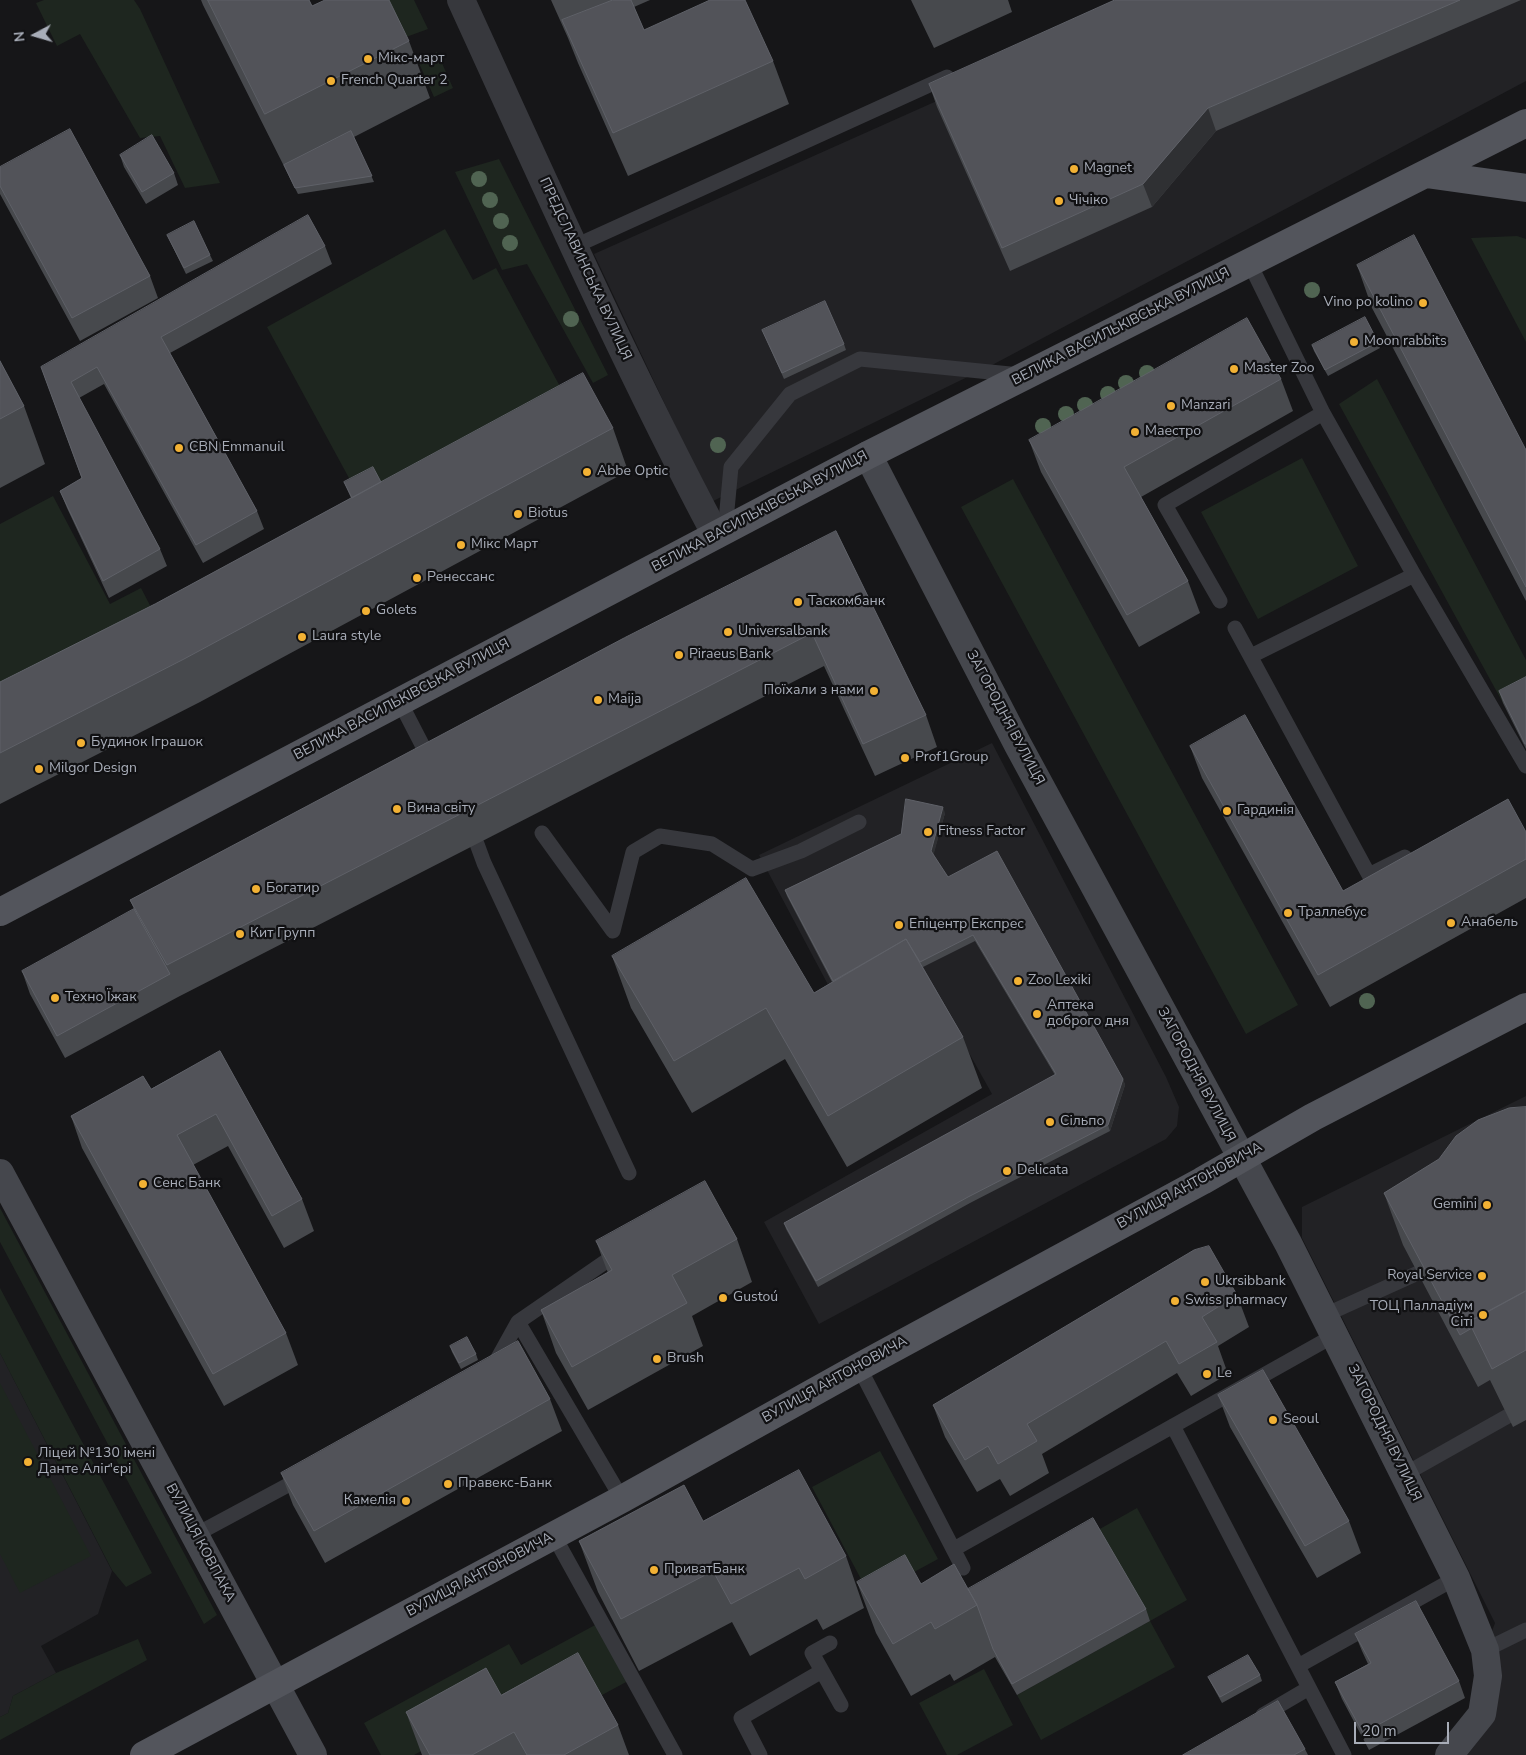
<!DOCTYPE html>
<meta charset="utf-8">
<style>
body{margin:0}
#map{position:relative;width:1526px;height:1755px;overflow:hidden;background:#161618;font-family:"Nunito Sans",sans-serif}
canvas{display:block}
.north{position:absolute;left:10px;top:10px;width:50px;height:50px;-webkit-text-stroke:4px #111113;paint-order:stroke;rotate:264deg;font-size:14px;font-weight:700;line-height:20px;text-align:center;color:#a8adb8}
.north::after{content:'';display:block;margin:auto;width:18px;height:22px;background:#a8adb8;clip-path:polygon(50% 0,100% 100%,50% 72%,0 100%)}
.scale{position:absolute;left:1354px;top:1722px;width:95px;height:22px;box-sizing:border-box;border:2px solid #a8adb8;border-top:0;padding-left:6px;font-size:15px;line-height:18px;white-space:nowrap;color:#a8adb8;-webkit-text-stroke:4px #111113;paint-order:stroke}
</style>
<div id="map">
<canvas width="1526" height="1755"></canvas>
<div class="north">N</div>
<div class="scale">20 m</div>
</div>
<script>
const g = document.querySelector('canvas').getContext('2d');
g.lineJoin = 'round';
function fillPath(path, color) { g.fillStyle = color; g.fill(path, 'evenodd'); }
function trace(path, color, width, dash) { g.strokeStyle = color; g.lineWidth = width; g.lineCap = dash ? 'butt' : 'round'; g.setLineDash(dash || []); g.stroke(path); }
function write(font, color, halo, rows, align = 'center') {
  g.font = font + ' "Nunito Sans",sans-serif'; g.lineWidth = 4.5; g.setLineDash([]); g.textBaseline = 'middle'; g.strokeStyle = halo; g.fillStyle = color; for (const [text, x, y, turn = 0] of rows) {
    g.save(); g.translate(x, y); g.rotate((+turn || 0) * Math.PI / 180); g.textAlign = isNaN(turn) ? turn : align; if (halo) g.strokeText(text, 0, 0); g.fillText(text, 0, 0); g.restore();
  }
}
const built = new Path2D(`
 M1163,0H1526V81L994,364L711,502L594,254Z
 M992,743L1166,1077L1179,1107L1177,1126L1166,1139L819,1324L764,1222L992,1094L931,985L850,1026L759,855Z
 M1526,1096V1755H1449L1482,1714L1485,1650L1495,1623L1302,1238V1207Z
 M0,1353L112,1571L98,1614L41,1646L56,1673L13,1696L8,1713L0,1717Z`);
const green = new Path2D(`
 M44,0H134L140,9L220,183L185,188L160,136L140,138L80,34L57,46L36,3Z
 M381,0H414L428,29L406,37Z
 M437,52L453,88L434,97L418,61Z
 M499,159L608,375L593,383L527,264L502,270L455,172Z
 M445,229L473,280L496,268L563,392L362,502L267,327Z
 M1517,236L1526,239V342L1471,238Z
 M1377,379L1526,660V691L1503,703L1339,404Z
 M1302,458L1358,566L1258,619L1201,512Z
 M1013,479L1298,1005L1246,1034L961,507Z
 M53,496L110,604L141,588L156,617L0,697V524Z
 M0,1208L217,1615L204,1624L0,1242Z
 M0,1288L152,1573L126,1587L112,1570L0,1353Z
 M0,1383L91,1556L20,1593L0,1554Z
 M880,1451L938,1559L870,1596L812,1487Z
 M1137,1508L1187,1600L1150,1621L1175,1667L1041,1740L1017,1695L1150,1621L1098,1530Z
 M597,1624L628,1681L526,1736L508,1704L414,1755H381L364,1723L509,1644L521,1665Z
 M138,1639L147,1660L0,1740V1717L8,1713L13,1696L56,1673Z
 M984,1669L1013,1725L957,1755H947L919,1703Z`);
const lane = new Path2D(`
 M573,247L947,77
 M1249,262L1323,413L1414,575L1526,766
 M725,531L731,467L790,394L860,359L1020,375
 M1220,601L1165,505L1323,413
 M1235,628L1369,875L1405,857
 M1251,656L1414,575
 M400,702L431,762
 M542,833L613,931L633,852L660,836L712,844L752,869L801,851L859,822
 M477,844L484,863L629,1173
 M1325,1315L1418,1273
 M518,1322L622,1499
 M493,1367L518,1322L621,1251
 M859,1367L963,1568
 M1173,1426L1344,1755
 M1405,1474L1508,1416
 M195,1535L303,1477
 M554,1536L675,1755
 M954,1549L1335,1335
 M830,1643L812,1653L841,1705
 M1485,1650L1526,1630
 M1298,1666L1456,1578
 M1263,1715L1309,1688
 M760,1755L741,1718L822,1671`);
const street = new Path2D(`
 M461,0C543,179 623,360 716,535`);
const secondary = new Path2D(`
 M868,455L1018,745L1288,1243L1456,1578L1485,1650L1488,1676L1482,1714L1449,1755
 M0,1173L313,1755`);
const primary = new Path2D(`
 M1426,174L1526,188
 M0,912L868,455L1526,123
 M144,1755L622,1499L859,1367L1202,1181L1313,1117L1526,1007`);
const trees = [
 [479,179],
 [490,200],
 [501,221],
 [510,243],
 [1312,290],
 [571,319],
 [1147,373],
 [1126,383],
 [1108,394],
 [1085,405],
 [1066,414],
 [1043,426],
 [718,445],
 [1367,1001]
];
const wall = new Path2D(`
 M201,0H309L312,6L409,41L430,98L354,137L374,182L298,194L203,5Z
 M551,0H650L634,7L644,30L773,61L789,104L628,176L578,63L568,38Z
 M911,0H1008L1012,12L934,48Z
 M1115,0H1521L1216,131L1152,207L1010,271L937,107L929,84Z
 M120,155L174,173L178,185L146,204L124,167Z
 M0,167L150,276L158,298L80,341L0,194Z
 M167,235L210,255L213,261L186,274Z
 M325,246L332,264L170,353L257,511L264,529L203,563L104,384L79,398L160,549L167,566L109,598L67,508L60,491L82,479L41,367Z
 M1357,265L1526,450V601L1372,308Z
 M762,330L844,344L846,350L784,379Z
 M1378,342L1380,348L1328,376L1314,351L1312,345Z
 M0,361L24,406L45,464L0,488Z
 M1281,379L1293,411L1141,497L1188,581L1200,613L1139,647L1041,472L1029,440Z
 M613,428L628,471L200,702L0,804V682L155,604L351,498L344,482H381Z
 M836,531L926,715L937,747L875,776L824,666L178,997L65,1058L30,994L22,971L134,909L130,900Z
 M1526,677V749L1503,703L1499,691Z
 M1190,746L1343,891L1526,832V898L1330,1007L1202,778Z
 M945,813L933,855L948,877L1123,1079L1125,1085L1110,1131L970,1203L818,1287L786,1229L784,1223L1055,1075L975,941L923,967L963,1037L982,1088L847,1167L785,1059L692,1113L631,1008L612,956L814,993L832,982L787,896L785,890Z
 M220,1051L302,1199L314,1231L284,1248L228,1146L193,1165L286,1333L298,1365L224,1406L82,1148L71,1116L151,1089Z
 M1526,1107V1420L1513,1427L1490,1380L1478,1387L1403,1245L1384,1193Z
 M737,1239L752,1282L692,1316L703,1346L588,1410L556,1353L541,1310L608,1273L596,1241Z
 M1237,1295L1249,1327L1218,1346L1228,1374L1191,1396L1177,1373L1042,1454L1049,1473L1010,1496L1000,1479L977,1492L945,1437L933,1405Z
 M450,1346L476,1354L478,1360L461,1369L452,1352Z
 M1218,1395L1349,1521L1361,1553L1317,1578L1230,1427Z
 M550,1399L562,1431L325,1563L293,1505L281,1473Z
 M703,1521L846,1556L864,1608L823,1630L817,1619L750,1656L732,1622L639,1671L598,1592L579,1541Z
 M857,1582L921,1584L1146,1609L1150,1621L1017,1695L995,1657L954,1681L950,1674L911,1696L876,1633Z
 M1355,1634L1459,1681L1465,1698L1369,1750L1342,1699L1335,1682L1368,1664L1362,1651Z
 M1260,1675L1262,1681L1222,1703L1211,1683L1208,1677Z
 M501,1695L618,1725L629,1755H422L406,1712Z
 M1305,1749L1308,1755H1183Z`);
const shadedWall = new Path2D(`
 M1208,108L1216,131L1152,207L1143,184Z
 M943,807L945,813L933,857L931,851Z
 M1123,1079L1125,1085L1110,1131L1108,1125Z`);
const building = new Path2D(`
 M208,0H309L312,6L325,0H389L409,41L265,114Z
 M613,0H631L644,30L710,0H745L773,61L613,133L562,20Z
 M1115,0H1460L1208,108L1143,184L1002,248L929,84Z
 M70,129L150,276L72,318L0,186V167Z
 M351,131L372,176L295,188L284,165Z
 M152,135L174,173L142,192L120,155Z
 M308,215L325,246L161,337L257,511L196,545L97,367L71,382L160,549L103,581L60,491L82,478L41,367Z
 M194,221L210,255L184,268L167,235Z
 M1414,235L1526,450V587L1357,265Z
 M825,301L844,344L782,373L762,330Z
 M1365,317L1378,342L1325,370L1312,345Z
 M1247,318L1281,379L1124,467L1188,581L1127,615L1029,440Z
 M0,361L24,406L0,419Z
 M583,373L613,428L184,659L0,753V682L155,604Z
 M373,467L381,482L352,498L344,482Z
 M836,531L926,715L863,744L812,633L167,965L130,900L624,638Z
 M1526,677V744H1525L1499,691Z
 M1245,715L1343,891L1508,799L1526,832V859L1318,975L1190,746Z
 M906,799L943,807L931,851L948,877L997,851L1123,1079L1108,1125L968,1197L816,1281L784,1223L1056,1074L973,935L920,962L906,939L833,981L785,890L901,834Z
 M746,878L814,993L906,939L963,1037L828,1116L766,1008L674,1061L612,956Z
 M134,909L170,974L57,1036L22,971Z
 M220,1051L302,1199L272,1216L216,1114L177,1135L286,1333L213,1374L71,1116L143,1076L151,1089Z
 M1526,1107V1291L1469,1322L1472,1328L1460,1335L1384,1193L1439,1159L1456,1136L1478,1120L1509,1108Z
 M705,1181L737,1239L672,1275L687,1303L572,1367L541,1310L612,1270L596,1241Z
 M1209,1246L1237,1295L1202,1317L1217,1342L1179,1364L1166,1341L1027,1424L1037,1441L998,1464L988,1446L965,1460L933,1405L1194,1250Z
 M1526,1291V1350L1492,1369L1469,1322Z
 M467,1337L476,1354L459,1363L450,1346Z
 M518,1341L550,1399L314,1531L281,1473Z
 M1263,1370L1349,1521L1305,1546L1218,1395Z
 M799,1470L846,1556L805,1579L799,1568L731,1604L713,1571L621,1619L579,1541L684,1485L703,1521Z
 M1093,1518L1146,1609L1012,1684L993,1649L977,1605L968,1589Z
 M905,1555L921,1584L954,1564L977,1605L935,1629L931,1622L893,1644L857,1582Z
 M1416,1601L1459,1681L1363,1733L1335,1682L1371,1663L1355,1634Z
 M578,1653L618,1725L564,1755H527L514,1732L472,1755H430L406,1712L486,1668L501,1695Z
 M1248,1655L1260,1675L1220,1697L1208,1677Z
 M1278,1701L1305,1749L1294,1755H1183Z`);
const markers = [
 [368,59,5,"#f2b134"],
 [331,81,5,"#f2b134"],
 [1074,169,5,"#f2b134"],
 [1059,201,5,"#f2b134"],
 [1423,303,5,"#f2b134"],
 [1354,342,5,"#f2b134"],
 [1234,369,5,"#f2b134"],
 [1171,406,5,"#f2b134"],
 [1135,432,5,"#f2b134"],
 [179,448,5,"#f2b134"],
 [587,472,5,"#f2b134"],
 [518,514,5,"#f2b134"],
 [461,545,5,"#f2b134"],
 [417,578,5,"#f2b134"],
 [798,602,5,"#f2b134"],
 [366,611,5,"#f2b134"],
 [728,632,5,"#f2b134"],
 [302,637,5,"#f2b134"],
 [679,655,5,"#f2b134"],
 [874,691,5,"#f2b134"],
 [598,700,5,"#f2b134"],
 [81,743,5,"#f2b134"],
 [905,758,5,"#f2b134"],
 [39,769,5,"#f2b134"],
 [397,809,5,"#f2b134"],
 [1227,811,5,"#f2b134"],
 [928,832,5,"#f2b134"],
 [256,889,5,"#f2b134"],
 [1288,913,5,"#f2b134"],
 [1451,923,5,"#f2b134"],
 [899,925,5,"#f2b134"],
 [240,934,5,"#f2b134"],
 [1018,981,5,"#f2b134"],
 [55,998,5,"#f2b134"],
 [1037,1014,5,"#f2b134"],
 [1050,1122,5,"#f2b134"],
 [1007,1171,5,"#f2b134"],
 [143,1184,5,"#f2b134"],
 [1487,1205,5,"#f2b134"],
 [1482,1276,5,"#f2b134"],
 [1205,1282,5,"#f2b134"],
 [723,1298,5,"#f2b134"],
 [1175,1301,5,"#f2b134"],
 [1483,1315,5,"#f2b134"],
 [657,1359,5,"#f2b134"],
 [1207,1374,5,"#f2b134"],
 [1273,1420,5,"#f2b134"],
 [28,1462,5,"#f2b134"],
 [448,1484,5,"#f2b134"],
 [406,1501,5,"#f2b134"],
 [654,1570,5,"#f2b134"]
];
const poiNames = [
 ["Мікс-март",378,59],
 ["French Quarter 2",341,81],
 ["Magnet",1084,169],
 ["Чічіко",1069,201],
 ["Vino po kolino",1413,303,"right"],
 ["Moon rabbits",1364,342],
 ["Master Zoo",1244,369],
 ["Manzari",1181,406],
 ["Маестро",1145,432],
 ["CBN Emmanuil",189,448],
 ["Abbe Optic",597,472],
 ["Biotus",528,514],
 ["Мікс Март",471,545],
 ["Ренессанс",427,578],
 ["Таскомбанк",808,602],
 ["Golets",376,611],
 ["Universalbank",738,632],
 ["Laura style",312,637],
 ["Piraeus Bank",689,655],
 ["Поїхали з нами",864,691,"right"],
 ["Maija",608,700],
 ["Будинок Iграшок",91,743],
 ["Prof1Group",915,758],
 ["Milgor Design",49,769],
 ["Вина світу",407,809],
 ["Гардинія",1237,811],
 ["Fitness Factor",938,832],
 ["Богатир",266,889],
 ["Траллебус",1298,913],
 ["Анабель",1461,923],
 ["Епіцентр Експрес",909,925],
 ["Кит Групп",250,934],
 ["Zoo Lexiki",1028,981],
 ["Техно Їжак",65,998],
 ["Аптека",1047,1006],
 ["доброго дня",1047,1022],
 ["Сільпо",1060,1122],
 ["Delicata",1017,1171],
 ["Сенс Банк",153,1184],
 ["Gemini",1477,1205,"right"],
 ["Royal Service",1472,1276,"right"],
 ["Ukrsibbank",1215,1282],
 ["Gustoú",733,1298],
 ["Swiss pharmacy",1185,1301],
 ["ТОЦ Палладіум",1473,1307,"right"],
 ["Сіті",1473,1323,"right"],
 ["Brush",667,1359],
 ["Le",1217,1374],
 ["Seoul",1283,1420],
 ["Ліцей №130 імені",38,1454],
 ["Данте Аліґ'єрі",38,1470],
 ["Правекс-Банк",458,1484],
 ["Камелія",396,1501,"right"],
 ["ПриватБанк",664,1570]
];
const streetNames = [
 ["ПРЕДСЛАВИНСЬКА ВУЛИЦЯ",585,269,65],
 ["ВЕЛИКА ВАСИЛЬКІВСЬКА ВУЛИЦЯ",1121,327,-27],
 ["ВЕЛИКА ВАСИЛЬКІВСЬКА ВУЛИЦЯ",760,512,-28],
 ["ВЕЛИКА ВАСИЛЬКІВСЬКА ВУЛИЦЯ",402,700,-28],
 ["ЗАГОРОДНЯ ВУЛИЦЯ",1005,718,62],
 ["ЗАГОРОДНЯ ВУЛИЦЯ",1196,1075,62],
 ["ВУЛИЦЯ АНТОНОВИЧА",1190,1186,-29],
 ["ВУЛИЦЯ АНТОНОВИЧА",835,1380,-29],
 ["ЗАГОРОДНЯ ВУЛИЦЯ",1384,1433,64],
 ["ВУЛИЦЯ КОВПАКА",200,1543,62],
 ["ВУЛИЦЯ АНТОНОВИЧА",480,1575,-28]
];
fillPath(built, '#222225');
fillPath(green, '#1e261f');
trace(lane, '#37383d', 15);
trace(street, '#37383d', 28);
trace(secondary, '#45474d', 28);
trace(primary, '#53555c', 28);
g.fillStyle = '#506452';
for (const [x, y] of trees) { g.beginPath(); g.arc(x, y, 8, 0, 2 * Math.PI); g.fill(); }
fillPath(wall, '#47494d');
fillPath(shadedWall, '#2f3033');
fillPath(building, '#525359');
trace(building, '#5f6168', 1);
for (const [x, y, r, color] of markers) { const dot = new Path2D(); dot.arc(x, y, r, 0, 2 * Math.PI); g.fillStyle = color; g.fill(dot); trace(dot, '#111113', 2); }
write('14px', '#a8adb8', '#111113', poiNames, 'left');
write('14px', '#a8adb8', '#111113', streetNames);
</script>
